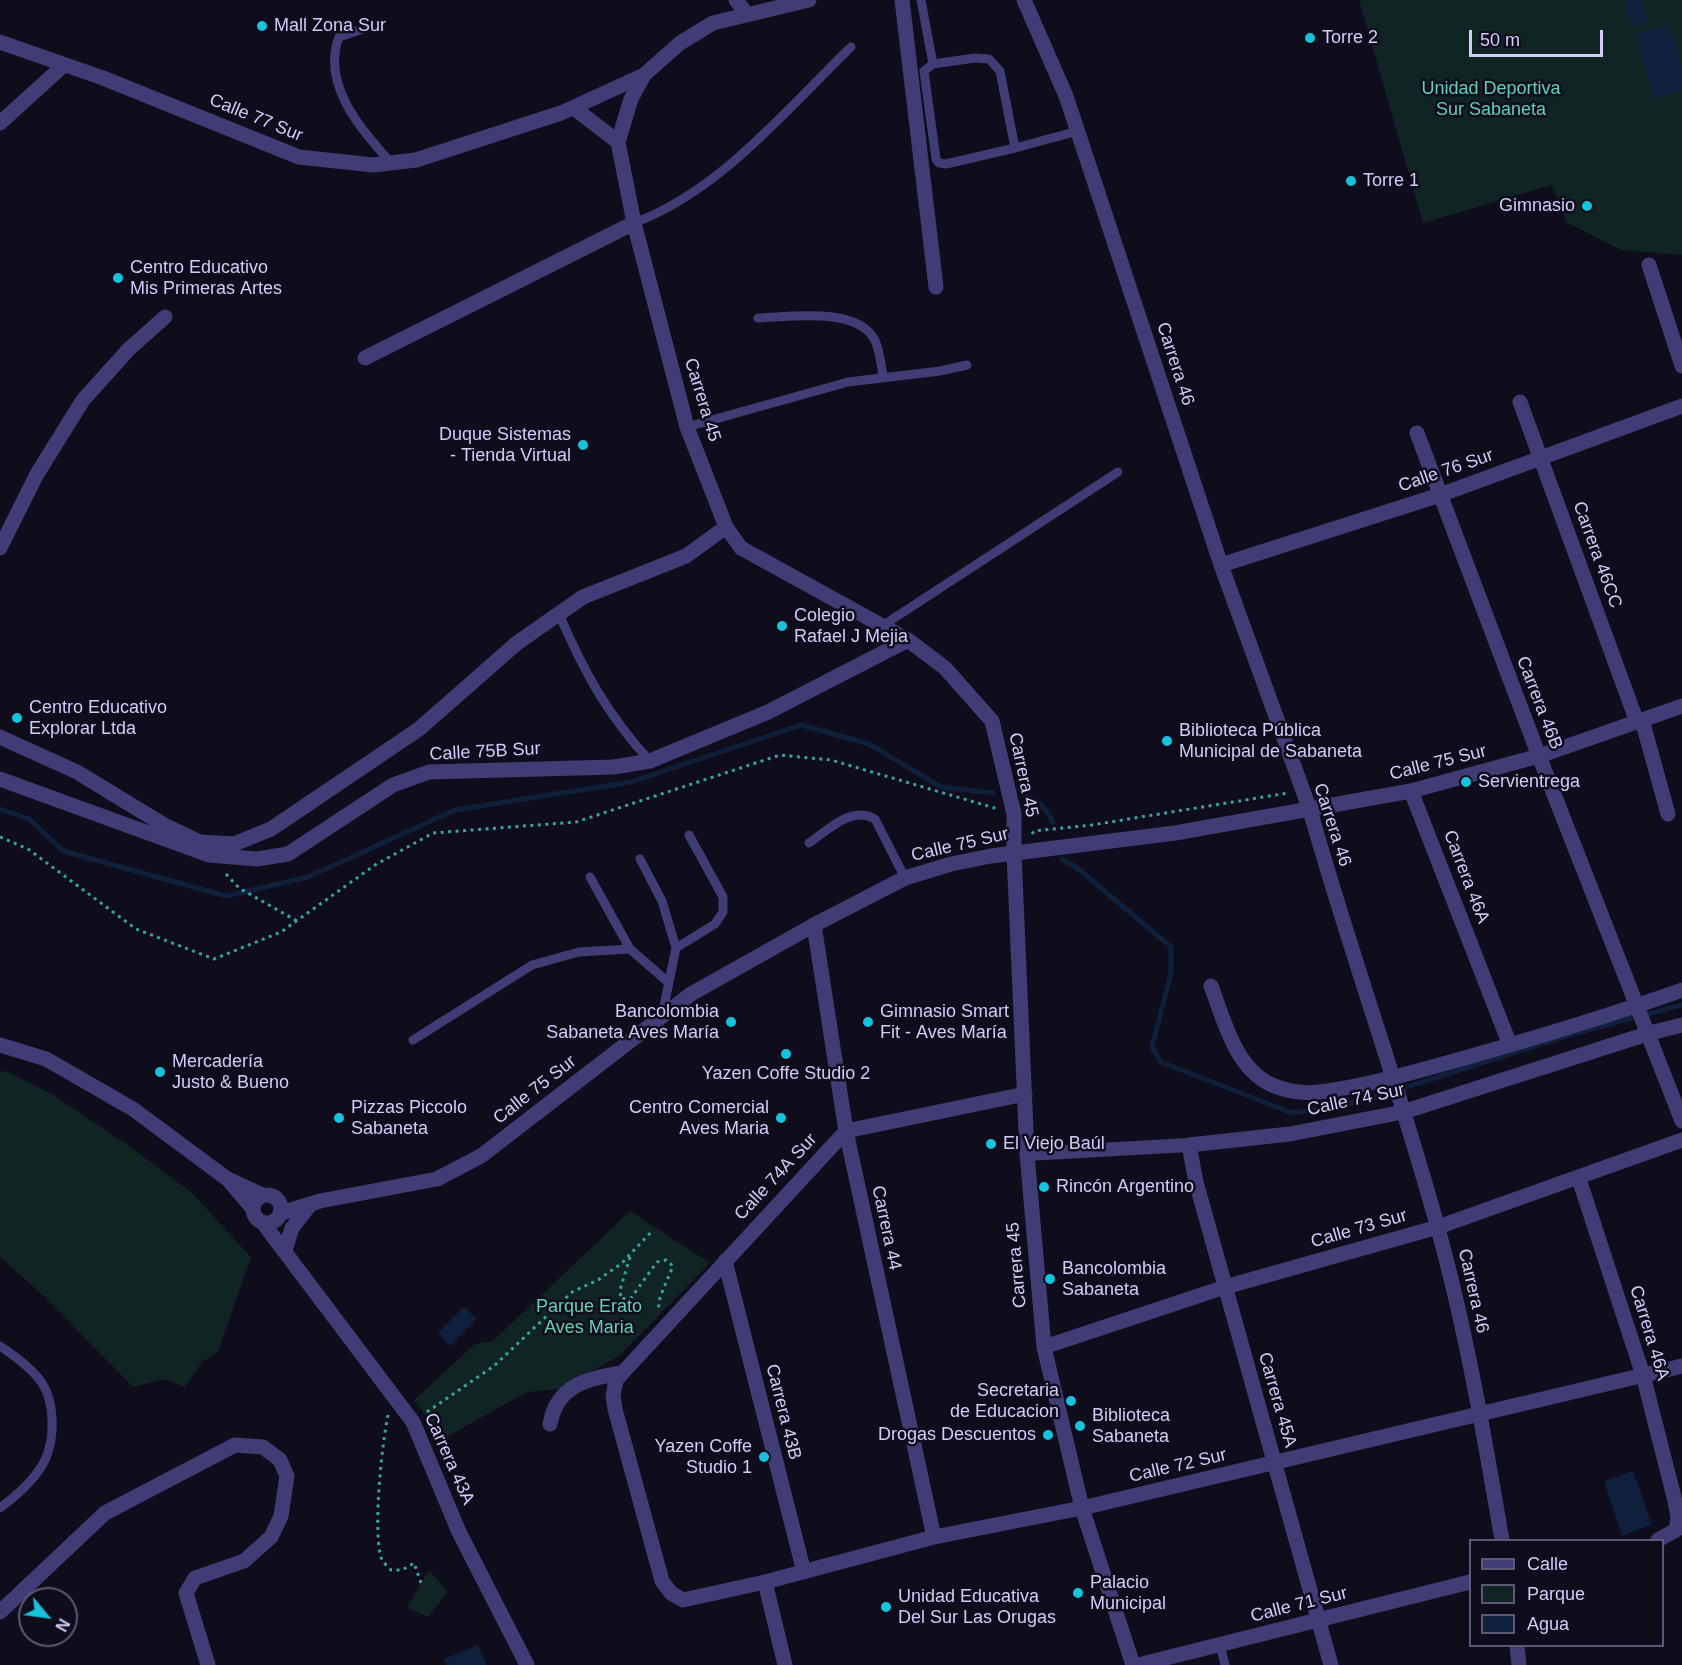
<!DOCTYPE html>
<meta charset="utf-8">
<style>
body{margin:0}
#map{position:relative;width:1682px;height:1665px;overflow:hidden;background:#0f0d1b;font-family:Helvetica,sans-serif}
canvas{display:block}
.legend{position:absolute;left:1469px;top:1539px;width:195px;height:108px;box-sizing:border-box;background:#0f0d1b;border:2px solid #5d5974;margin:0;padding:8px 10px;list-style:none;font-size:18px;color:#d2cbfa}
.legend li{display:flex;align-items:center;gap:12px;height:30px}
.legend b{width:30px;border:2px solid #5d5974}
.north{position:absolute;left:18px;top:1587px;width:60px;height:60px;box-sizing:border-box;background:#0f0d1b;border:2px solid #5d5974;border-radius:50%;rotate:119deg;font-size:16px;font-weight:700;line-height:24px;text-align:center;color:#d2cbfa}
.north::after{content:'';display:block;margin:auto;width:21px;height:27px;background:#15c3dd;clip-path:polygon(50% 0,100% 100%,50% 72%,0 100%)}
.scale{position:absolute;left:1469px;top:30px;width:134px;height:27px;box-sizing:border-box;border:3px solid #d2cbfa;border-top:0;padding-left:8px;font-size:18px;line-height:21px;white-space:nowrap;color:#d2cbfa;-webkit-text-stroke:4px #0f0d1b;paint-order:stroke}
</style>
<div id="map">
<canvas width="1682" height="1665"></canvas>
<ul class="legend">
<li><b style="height:8px;background:#403c75"></b>Calle</li>
<li><b style="height:16px;background:#102424"></b>Parque</li>
<li><b style="height:16px;background:#0f203c"></b>Agua</li>
</ul>
<div class="north">N</div>
<div class="scale">50 m</div>
</div>
<script>
const g = document.querySelector('canvas').getContext('2d');
g.lineJoin = 'round';
function fillPath(path, color) { g.fillStyle = color; g.fill(path, 'evenodd'); }
function trace(path, color, width, dash) { g.strokeStyle = color; g.lineWidth = width; g.lineCap = dash ? 'butt' : 'round'; g.setLineDash(dash || []); g.stroke(path); }
function write(font, color, halo, rows, align = 'center') {
  g.font = font + ' Helvetica,sans-serif'; g.lineWidth = 5; g.setLineDash([]); g.textBaseline = 'middle'; g.strokeStyle = halo; g.fillStyle = color; for (const [text, x, y, turn = 0] of rows) {
    g.save(); g.translate(x, y); g.rotate((+turn || 0) * Math.PI / 180); g.textAlign = isNaN(turn) ? turn : align; if (halo) g.strokeText(text, 0, 0); g.fillText(text, 0, 0); g.restore();
  }
}
const green = new Path2D(`
 M1359,0H1682V255L1621,250L1566,222L1552,185L1423,223Z
 M6,1071L55,1096L129,1146L191,1192L251,1257L218,1352L202,1362L185,1387L164,1379L133,1387L44,1296L0,1257V1072Z
 M630,1211L710,1263L619,1356L559,1389L527,1392L443,1439L414,1400L475,1344L493,1341Z
 M429,1570L448,1592L428,1617L407,1607Z`);
const water = new Path2D(`
 M1642,0L1648,22L1632,27L1625,1Z
 M1669,24L1682,64V90L1655,99L1635,35Z
 M464,1307L477,1319L450,1346L438,1333Z
 M1633,1471L1652,1524L1622,1536L1604,1481Z
 M478,1645L487,1665H446L444,1659Z`);
const stream = new Path2D(`
 M1026,797C1039,799 1047,811 1053,822
 M0,809L29,819L63,851L226,896L308,877L455,810L631,782L801,725L869,744L941,787L993,793
 M1062,859L1076,867L1171,947V973L1152,1047L1161,1062L1292,1113L1366,1100L1569,1035L1682,1005`);
const path = new Path2D(`
 M1032,834L1034,831L1092,825L1288,793
 M0,837L28,849L136,929L214,959L281,932L375,865L433,833L576,822L780,755L831,760L998,809
 M226,874L239,888L297,921
 M630,1257L620,1290L621,1299L631,1298L657,1262L666,1260L673,1266L660,1297L658,1311
 M427,1412L494,1366L572,1292L598,1280L622,1263L652,1231
 M388,1415C382,1443 372,1535 382,1560C384,1563 388,1567 391,1570H402L414,1563L421,1583`);
const service = new Path2D(`
 M921,0L933,64
 M381,23L339,37C321,85 361,129 391,163
 M975,58L989,59L1000,71L1015,148L946,164L939,163L936,159L924,71L933,64Z
 M1015,148L1078,131
 M634,223C720,191 785,111 851,47
 M758,318C790,317 862,306 876,343C880,353 881,365 883,376
 M687,427L848,382L940,371L967,365
 M559,614C583,670 608,716 650,761
 M882,626L1118,472
 M809,843C828,830 852,805 875,819L905,878
 M640,859L662,901L676,948L662,1016
 M590,877L630,949L668,982
 M676,948L715,924L723,912V897L689,835
 M413,1040L532,965L579,952L630,949
 M0,1346C15,1356 32,1368 42,1383C55,1403 55,1439 45,1460C36,1479 16,1496 0,1508
 M1220,1644L1225,1665`);
const pedestrian = new Path2D(`
 M1027,1154L1189,1145`);
const minor = new Path2D(`
 M736,0L746,13
 M902,0L936,287
 M0,42L103,78L299,157L373,165L416,160L561,113L644,75
 M574,108L618,142
 M0,123L64,65
 M1649,265L1682,366
 M365,358L634,223
 M1520,402L1637,722
 M1417,433L1539,756L1682,1121
 M0,548L37,474L83,400L129,349L165,317
 M1221,565L1440,495L1682,406
 M1642,720L1668,814
 M0,737L77,772L164,825L200,842L234,844L271,829L419,729L517,643L583,597L686,556L726,527
 M0,779L209,855L257,859L288,854L393,785L429,772L614,767L650,761L768,712L908,640
 M1411,791L1510,1045
 M1310,810C1349,949 1399,1086 1437,1225C1466,1329 1484,1435 1502,1540
 M1014,853L1027,1154L1044,1347L1082,1508L1133,1665
 M814,925L846,1131L934,1537
 M1211,986C1224,1020 1235,1067 1270,1084C1284,1091 1304,1094 1319,1092C1367,1086 1414,1072 1461,1059C1535,1038 1609,1016 1682,990
 M0,1045L46,1059L133,1109L226,1178L262,1195
 M1025,1094L846,1131L616,1380L613,1396L615,1409L662,1581L671,1593L683,1600L765,1582L934,1537L1082,1508L1682,1366
 M1579,1179L1643,1375L1675,1501L1678,1518L1676,1530L1658,1540
 M230,1182L253,1209
 M725,1261L804,1572
 M1044,1347L1225,1287L1438,1227L1682,1140
 M550,1424C557,1385 587,1379 621,1373
 M765,1582L785,1665
 M0,1612L105,1513L235,1445L263,1447L280,1460L287,1476L281,1516L271,1537L244,1561L195,1578L186,1593L208,1665
 M1517,1646L1519,1665
 M1138,1665L1470,1582
 M1331,1665L1196,1182L1189,1145L1290,1134L1403,1112L1650,1033L1682,1025`);
const tertiary = new Path2D(`
 M809,0L713,23L680,43L644,75L631,99L618,142L634,223L687,427L726,527L741,548L908,640L945,668L992,721L1014,814V853
 M1024,0L1066,96L1221,565L1310,810
 M253 1209a14 14 0 1 1 28 0a14 14 0 1 1-28 0Z
 M281,1213L320,1201L437,1179L481,1156L691,994L814,925L905,878L951,864L991,856L1175,833L1411,791L1539,756L1682,706
 M263,1223L413,1422L459,1532L527,1665
 M286,1247L292,1228L310,1205`);
const markers = [
 [262,26,6,"#15c3dd"],
 [1310,38,6,"#15c3dd"],
 [1351,181,6,"#15c3dd"],
 [1587,206,6,"#15c3dd"],
 [118,278,6,"#15c3dd"],
 [583,445,6,"#15c3dd"],
 [782,626,6,"#15c3dd"],
 [17,718,6,"#15c3dd"],
 [1167,741,6,"#15c3dd"],
 [1466,782,6,"#15c3dd"],
 [731,1022,6,"#15c3dd"],
 [868,1022,6,"#15c3dd"],
 [786,1054,6,"#15c3dd"],
 [160,1072,6,"#15c3dd"],
 [339,1118,6,"#15c3dd"],
 [781,1118,6,"#15c3dd"],
 [991,1144,6,"#15c3dd"],
 [1044,1187,6,"#15c3dd"],
 [1050,1279,6,"#15c3dd"],
 [1071,1401,6,"#15c3dd"],
 [1080,1426,6,"#15c3dd"],
 [1048,1435,6,"#15c3dd"],
 [764,1457,6,"#15c3dd"],
 [1078,1593,6,"#15c3dd"],
 [886,1607,6,"#15c3dd"]
];
const poiNames = [
 ["Mall Zona Sur",274,26],
 ["Torre 2",1322,38],
 ["Torre 1",1363,181],
 ["Gimnasio",1575,206,"right"],
 ["Centro Educativo",130,268],
 ["Mis Primeras Artes",130,289],
 ["Duque Sistemas",571,435,"right"],
 ["- Tienda Virtual",571,456,"right"],
 ["Colegio",794,616],
 ["Rafael J Mejia",794,637],
 ["Centro Educativo",29,708],
 ["Explorar Ltda",29,729],
 ["Biblioteca Pública",1179,731],
 ["Municipal de Sabaneta",1179,752],
 ["Servientrega",1478,782],
 ["Bancolombia",719,1012,"right"],
 ["Sabaneta Aves María",719,1033,"right"],
 ["Gimnasio Smart",880,1012],
 ["Fit - Aves María",880,1033],
 ["Mercadería",172,1062],
 ["Justo & Bueno",172,1083],
 ["Yazen Coffe Studio 2",786,1074,"center"],
 ["Pizzas Piccolo",351,1108],
 ["Sabaneta",351,1129],
 ["Centro Comercial",769,1108,"right"],
 ["Aves Maria",769,1129,"right"],
 ["El Viejo Baúl",1003,1144],
 ["Rincón Argentino",1056,1187],
 ["Bancolombia",1062,1269],
 ["Sabaneta",1062,1290],
 ["Secretaria",1059,1391,"right"],
 ["de Educacion",1059,1412,"right"],
 ["Biblioteca",1092,1416],
 ["Sabaneta",1092,1437],
 ["Drogas Descuentos",1036,1435,"right"],
 ["Yazen Coffe",752,1447,"right"],
 ["Studio 1",752,1468,"right"],
 ["Palacio",1090,1583],
 ["Municipal",1090,1604],
 ["Unidad Educativa",898,1597],
 ["Del Sur Las Orugas",898,1618]
];
const parkNames = [
 ["Unidad Deportiva",1491,89],
 ["Sur Sabaneta",1491,110],
 ["Parque Erato",589,1307],
 ["Aves Maria",589,1328]
];
const streetNames = [
 ["Calle 77 Sur",256,118,22],
 ["Carrera 46",1175,364,72],
 ["Carrera 45",702,400,73],
 ["Calle 76 Sur",1446,471,-19],
 ["Carrera 46CC",1597,555,70],
 ["Carrera 46B",1539,703,69],
 ["Calle 75B Sur",485,752,-3],
 ["Calle 75 Sur",1438,763,-14],
 ["Carrera 45",1023,775,78],
 ["Carrera 46",1332,825,72],
 ["Calle 75 Sur",960,845,-13],
 ["Carrera 46A",1466,877,69],
 ["Calle 75 Sur",535,1090,-38],
 ["Calle 74 Sur",1356,1100,-12],
 ["Calle 74A Sur",776,1177,-47],
 ["Carrera 44",886,1228,78],
 ["Calle 73 Sur",1359,1229,-16],
 ["Carrera 45",1017,1265,-95],
 ["Carrera 46",1473,1291,77],
 ["Carrera 46A",1649,1333,73],
 ["Carrera 45A",1277,1400,74],
 ["Carrera 43B",783,1412,76],
 ["Carrera 43A",449,1459,66],
 ["Calle 72 Sur",1178,1466,-13],
 ["Calle 71 Sur",1299,1605,-14]
];
fillPath(green, '#102424');
fillPath(water, '#0f203c');
trace(stream, '#0f203c', 5);
trace(path, '#37a29f', 3, [3, 4.5]);
trace(service, '#403c75', 9);
trace(pedestrian, '#403c75', 14);
trace(minor, '#403c75', 15);
trace(tertiary, '#403c75', 15);
for (const [x, y, r, color] of markers) { const dot = new Path2D(); dot.arc(x, y, r, 0, 2 * Math.PI); g.fillStyle = color; g.fill(dot); trace(dot, '#0f0d1b', 2); }
write('18px', '#d2cbfa', '#0f0d1b', poiNames, 'left');
write('18px', '#5fd2b9', '#0f0d1b', parkNames);
write('18px', '#d2cbfa', '#0f0d1b', streetNames);
</script>
